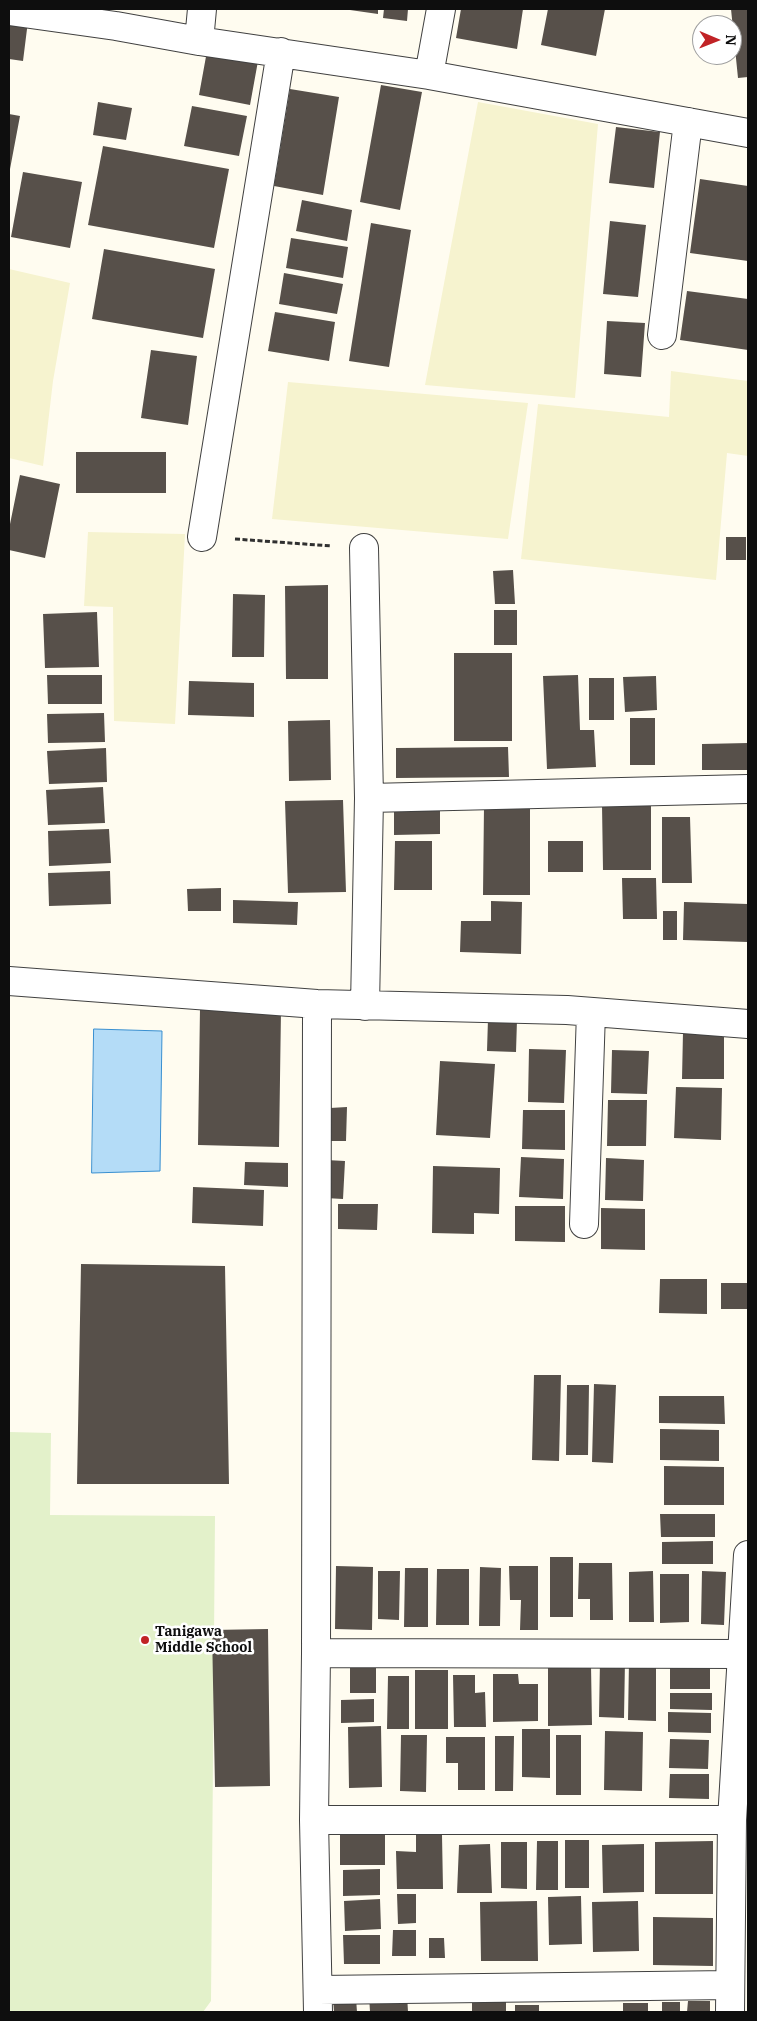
<!DOCTYPE html>
<style>
body{margin:0}
#map{position:relative;width:757px;height:2021px;overflow:hidden;background:#fffcf0;font-family:"IBM Plex Serif",serif}
canvas{display:block}
.frame{position:absolute;inset:0;border:10px solid #0e0e0e;pointer-events:none}
.north{position:absolute;left:692px;top:15px;width:50px;height:50px;box-sizing:border-box;background:#fff;border:1px solid #9f9f9f;border-radius:50%;rotate:91deg;font-size:14px;font-weight:700;line-height:20px;text-align:center;color:#0e0e0e}
.north::after{content:'';display:block;margin:auto;width:18px;height:22px;background:#c12326;clip-path:polygon(50% 0,100% 100%,50% 72%,0 100%)}
</style>
<div id="map">
<canvas width="757" height="2021"></canvas>
<div class="frame"></div>
<div class="north">N</div>
</div>
<script>
const g = document.querySelector('canvas').getContext('2d');
g.lineJoin = 'round';
function fillPath(path, color) { g.fillStyle = color; g.fill(path, 'evenodd'); }
function trace(path, color, width, dash) { g.strokeStyle = color; g.lineWidth = width; g.lineCap = dash ? 'butt' : 'round'; g.setLineDash(dash || []); g.stroke(path); }
function write(font, color, halo, rows, align = 'center') {
  g.font = font + ' "IBM Plex Serif",serif'; g.lineWidth = 5; g.setLineDash([]); g.textBaseline = 'middle'; g.strokeStyle = halo; g.fillStyle = color; for (const [text, x, y, turn = 0] of rows) {
    g.save(); g.translate(x, y); g.rotate((+turn || 0) * Math.PI / 180); g.textAlign = isNaN(turn) ? turn : align; if (halo) g.strokeText(text, 0, 0); g.fillText(text, 0, 0); g.restore();
  }
}
const farmland = new Path2D(`
 M478,102L598,124L575,398L425,385Z
 M9,269L70,283L53,381L43,466L9,458Z
 M671,371L748,381V456L727,453L716,580L521,559L538,404L669,417Z
 M288,382L528,403L508,539L272,519Z
 M88,532L185,534L175,724L114,721L113,607L84,606Z`);
const pitch = new Path2D(`
 M9,1432L51,1433L50,1515L215,1516L211,2001L203,2012H9Z`);
const water = new Path2D(`
 M94,1029L162,1031L160,1171L92,1173Z`);
const building = new Path2D(`
 M343,9H378V14Z
 M384,9H408L407,21L383,18Z
 M461,9H523L517,49L456,38Z
 M548,9H605L596,56L541,45Z
 M731,9H748V77L738,78Z
 M9,19L28,21L23,61L9,59Z
 M207,51L258,61L250,105L199,95Z
 M381,85L422,92L400,210L360,202Z
 M290,89L339,97L323,195L274,186Z
 M98,102L132,108L126,140L93,135Z
 M192,106L247,116L239,156L184,146Z
 M9,114L20,116L10,169H9Z
 M616,127L660,132L654,188L609,183Z
 M103,146L229,169L214,248L88,225Z
 M23,172L82,182L70,248L11,237Z
 M700,179L748,186V261L690,253Z
 M302,200L352,210L347,241L296,231Z
 M610,221L646,225L638,297L603,294Z
 M371,223L411,230L389,367L349,361Z
 M291,238L348,247L343,278L286,268Z
 M104,249L215,269L203,338L92,319Z
 M284,273L343,284L337,314L279,304Z
 M687,291L748,299V350L680,340Z
 M275,312L335,322L329,361L268,351Z
 M607,321L645,323L641,377L604,374Z
 M151,350L197,356L188,425L141,418Z
 M76,452H166V493H76Z
 M20,475L60,484L45,558L9,550V529Z
 M726,537H746V560H726Z
 M513,570L515,604H495L493,571Z
 M328,585V679H286L285,586Z
 M233,594L265,595L264,657H232Z
 M494,610H517V645H494Z
 M97,612L99,667L45,668L43,614Z
 M454,653H512V741H454Z
 M47,675H102V704H48Z
 M578,675L580,730H594L596,767L547,769L543,676Z
 M656,676L657,710L625,712L623,677Z
 M589,678H614V720H589Z
 M189,681L254,683V717L188,715Z
 M104,713L105,742L48,743L47,714Z
 M630,718H655V765H630Z
 M330,720L331,780L289,781L288,721Z
 M748,743V770H702V744Z
 M508,747L509,777L396,778V748Z
 M106,748L107,782L49,784L47,751Z
 M103,787L105,823L48,825L46,790Z
 M343,800L346,892L288,893L285,801Z
 M651,804V870H603L602,805Z
 M394,806H440V834L394,835Z
 M484,806H530V895H483Z
 M662,817H690L692,883H662Z
 M109,829L111,863L49,866L48,831Z
 M395,841H432V890H394Z
 M548,841H583V872H548Z
 M110,871L111,904L49,906L48,873Z
 M622,878H656L657,919H623Z
 M221,888V911H188L187,889Z
 M233,900L298,902L297,925L233,923Z
 M491,901L522,902L521,954L460,952L461,921H491Z
 M684,902L748,904V942L683,940Z
 M663,911H677V940H663Z
 M200,1008L281,1010L279,1147L198,1145Z
 M488,1019L517,1020L516,1052L487,1051Z
 M683,1032L724,1033V1079H682Z
 M529,1049L566,1050L564,1103L528,1102Z
 M612,1050L649,1051L647,1094L611,1093Z
 M440,1061L495,1064L490,1138L436,1135Z
 M676,1087L722,1088L721,1140L674,1138Z
 M608,1100H647L646,1146H607Z
 M347,1107L346,1141H329L330,1108Z
 M523,1110H565V1150L522,1149Z
 M521,1157L564,1159L563,1199L519,1197Z
 M606,1158L644,1160L643,1201L605,1200Z
 M326,1160L345,1161L343,1199L325,1198Z
 M245,1162L288,1163V1187L244,1185Z
 M433,1166L500,1168L499,1214L474,1213V1234L432,1233Z
 M193,1187L264,1190L263,1226L192,1223Z
 M338,1204H378L377,1230L338,1229Z
 M515,1206H565V1242L515,1241Z
 M601,1208L645,1209V1250L601,1249Z
 M81,1264L225,1266L229,1484H77Z
 M660,1279H707V1314L659,1313Z
 M721,1283H748V1309H721Z
 M534,1375H561L559,1461L532,1460Z
 M594,1384L616,1385L613,1463L592,1462Z
 M567,1385H589L588,1455H566Z
 M659,1396H724L725,1424L659,1423Z
 M660,1429L719,1430V1461L660,1460Z
 M664,1466L724,1467V1505H664Z
 M660,1514H715V1537H661Z
 M713,1541V1564H662V1542Z
 M550,1557H573V1617H550Z
 M579,1563H612L613,1620H590V1599H578Z
 M336,1566L373,1567L372,1630L335,1629Z
 M509,1566H538V1630H520L521,1600H510Z
 M480,1567L501,1568L500,1626H479Z
 M405,1568H428V1627H404Z
 M437,1569H469V1625H436Z
 M378,1571H400L399,1620L378,1619Z
 M653,1571L654,1622H629V1572Z
 M702,1571L726,1572L724,1625L701,1624Z
 M660,1574H689V1622L660,1623Z
 M268,1629L270,1786L215,1787L212,1630Z
 M600,1660H625L624,1718L599,1717Z
 M670,1660L710,1661V1689H670Z
 M629,1661L656,1662V1721L628,1720Z
 M376,1664V1693H350V1665Z
 M591,1665L592,1725L548,1726V1666Z
 M415,1670H448V1729H415Z
 M493,1674H518L519,1684H538V1721L493,1722Z
 M453,1675H475V1693L485,1692L486,1727H454Z
 M388,1676H409V1729H387Z
 M670,1693H712V1710L670,1709Z
 M374,1699V1722L341,1723V1700Z
 M668,1712L711,1713V1733L668,1732Z
 M381,1726L382,1787L349,1788L348,1727Z
 M522,1729H550V1778L522,1777Z
 M605,1731L643,1732L642,1791L604,1790Z
 M401,1735H427L426,1792L400,1791Z
 M556,1735H581V1795H556Z
 M495,1736H514L513,1791H495Z
 M446,1737H485V1790H458V1763H446Z
 M670,1739L709,1740L708,1769L669,1768Z
 M670,1774H709V1799L669,1798Z
 M385,1828V1865H340V1829Z
 M416,1835H442L443,1889H397L396,1851L416,1852Z
 M565,1840H589V1888H565Z
 M537,1841H558V1890H536Z
 M713,1841V1894H655V1842Z
 M501,1842H527V1889L501,1888Z
 M490,1844L492,1893H457L459,1845Z
 M644,1844V1892L603,1893L602,1845Z
 M380,1869V1895L343,1896V1870Z
 M397,1894H416V1923L398,1924Z
 M581,1896L582,1944L549,1945L548,1897Z
 M380,1899L381,1929L345,1931L344,1901Z
 M537,1901L538,1961H481L480,1902Z
 M638,1901L639,1951L593,1952L592,1902Z
 M653,1917L713,1918V1966L653,1965Z
 M393,1930H416V1956H392Z
 M343,1935H380V1964H344Z
 M429,1938H444L445,1958H429Z
 M407,1994L408,2012H370L369,1995Z
 M333,1998H356L357,2012H334Z
 M506,2000V2012H472V2001Z
 M688,2001H710V2012H687Z
 M662,2002H680V2012H662Z
 M623,2003H648V2012H623Z
 M515,2005H539V2012H515Z`);
const path = new Path2D(`
 M235,539L332,546`);
const minor = new Path2D(`
 M9,11L116,26L199,41L429,75L748,133
 M199,41L202,9
 M429,75L441,9
 M662,335L688,122
 M202,537L281,52
 M364,548L369,798L365,1006
 M369,798L748,789
 M9,981L317,1004L567,1010L748,1024
 M317,1004L316,1653L314,1820L318,2012
 M584,1224L591,1012
 M316,1653L742,1654L732,1820L730,2012
 M742,1654L748,1555
 M314,1820H732
 M319,1990L730,1985`);
const markers = [
 [145,1640,5,"#c12326"]
];
const poiNames = [
 ["Tanigawa",155,1632],
 ["Middle School",155,1648]
];
fillPath(farmland, '#f6f3cf');
fillPath(pitch, '#e3f1ca');
fillPath(water, '#b4dcf7');
trace(water, '#398fd0', 1);
fillPath(building, '#57504a');
trace(minor, '#414141', 30);
trace(path, '#303030', 3, [5, 2.5]);
trace(minor, '#fff', 28);
for (const [x, y, r, color] of markers) { const dot = new Path2D(); dot.arc(x, y, r, 0, 2 * Math.PI); g.fillStyle = color; g.fill(dot); trace(dot, '#fff', 2); }
write('bold 14px', '#0e0e0e', '#fff', poiNames, 'left');
</script>
